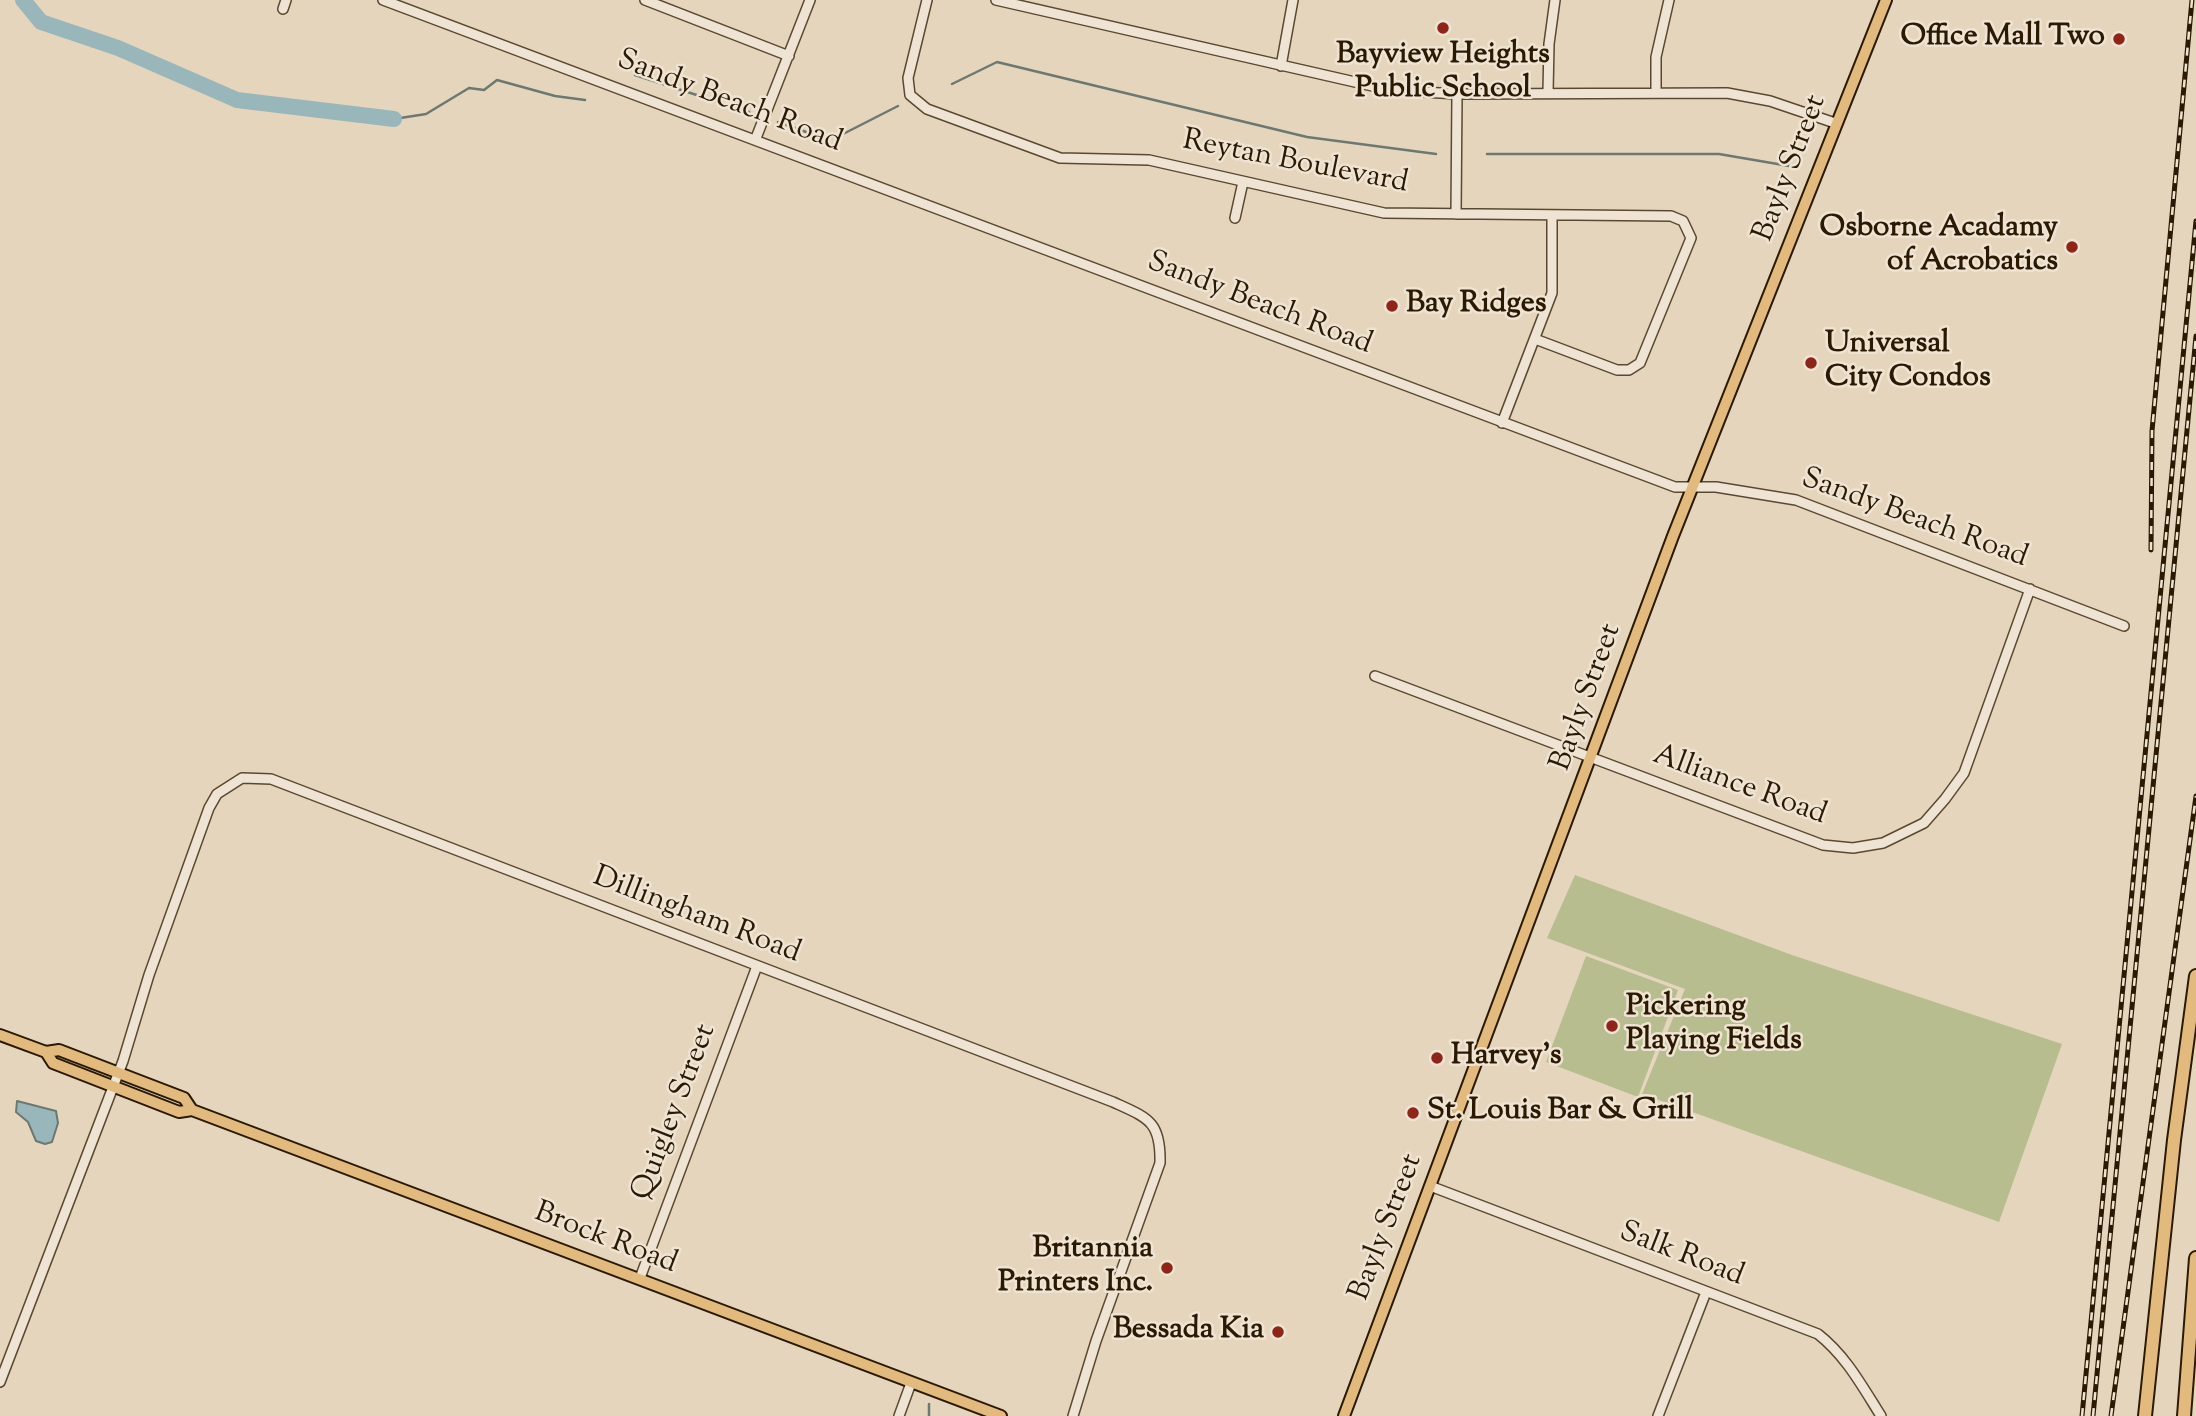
<!DOCTYPE html>
<style>
body{margin:0}
canvas{display:block;background:#e6d5bd}
</style>
<canvas width="2196" height="1416"></canvas>
<script>
const g = document.querySelector('canvas').getContext('2d');
g.lineJoin = 'round';
function fillPath(path, color) { g.fillStyle = color; g.fill(path, 'evenodd'); }
function trace(path, color, width, dash) { g.strokeStyle = color; g.lineWidth = width; g.lineCap = dash ? 'butt' : 'round'; g.setLineDash(dash || []); g.stroke(path); }
function write(font, color, halo, rows, align = 'center') {
  g.font = font + ' "Sorts Mill Goudy",serif'; g.lineWidth = 5; g.setLineDash([]); g.textBaseline = 'middle'; g.strokeStyle = halo; g.fillStyle = color; for (const [text, x, y, turn = 0] of rows) {
    g.save(); g.translate(x, y); g.rotate((+turn || 0) * Math.PI / 180); g.textAlign = isNaN(turn) ? turn : align; if (halo) g.strokeText(text, 0, 0); g.fillText(text, 0, 0); g.restore();
  }
}
const green = new Path2D(`
 M1575,875L1792,955L2062,1044L1999,1222L1642,1094L1685,989L1547,938Z
 M1586,956L1678,990L1638,1097L1546,1062Z`);
const water = new Path2D(`
 M17,1101L56,1111L58,1123L52,1142L45,1144L36,1141L28,1122L16,1112Z`);
const stream = new Path2D(`
 M635,75L749,112
 M952,84L997,62L1307,137L1436,154
 M394,119L426,114L469,88L484,90L497,80L555,96L585,100
 M778,122L823,138L845,133L898,106
 M1487,154H1719L1795,167
 M929,1416V1404`);
const river = new Path2D(`
 M23,0L41,22L118,48L237,100L394,119`);
const minor = new Path2D(`
 M383,0L1675,487H1716L1796,500L2124,626
 M645,0L789,56
 M927,0L908,78L910,95L927,109L1060,158L1149,160L1384,213L1671,216L1683,221L1691,238L1640,363L1629,370H1617L1535,339
 M996,0L1390,90L1457,94L1727,93L1770,101L1835,123
 M283,9L286,0
 M1281,66L1293,0
 M1548,92L1549,44L1555,0
 M1656,93V57L1669,0
 M756,138L810,0
 M1456,214L1457,94
 M1235,218L1243,182
 M1502,423L1552,293V216
 M1375,676L1823,845L1853,848L1883,843L1924,823L1945,799L1964,773L2030,589
 M1430,1186L1818,1334C1846,1356 1862,1386 1881,1416
 M640,1278L757,966
 M0,1382L123,1061L149,975L209,808L217,794L242,778L271,779L1113,1102C1148,1118 1161,1121 1160,1163L1096,1341L1073,1416
 M899,1416L911,1383
 M1658,1416L1706,1292`);
const major = new Path2D(`
 M0,1035L46,1052L59,1050L184,1098L192,1110
 M46,1052L53,1063L179,1112L192,1110L1001,1416
 M1344,1416L1673,536L1886,0`);
const highway = new Path2D(`
 M2145,1416L2174,1140L2196,976
 M2184,1416L2196,1258`);
const rail = new Path2D(`
 M2151,550L2152,431L2192,0
 M2082,1416L2196,221
 M2093,1416L2196,336
 M2111,1416L2196,796`);
const markers = [
 [1443,28,7,"#8f2418"],
 [2119,39,7,"#8f2418"],
 [2072,247,7,"#8f2418"],
 [1392,306,7,"#8f2418"],
 [1811,363,7,"#8f2418"],
 [1612,1026,7,"#8f2418"],
 [1437,1058,7,"#8f2418"],
 [1413,1113,7,"#8f2418"],
 [1167,1268,7,"#8f2418"],
 [1278,1332,7,"#8f2418"]
];
const poiNames = [
 ["Office Mall Two",2105,39,"right"],
 ["Bayview Heights",1443,57,"center"],
 ["Public School",1443,91,"center"],
 ["Osborne Acadamy",2058,230,"right"],
 ["of Acrobatics",2058,264,"right"],
 ["Bay Ridges",1406,306],
 ["Universal",1825,346],
 ["City Condos",1825,380],
 ["Pickering",1626,1009],
 ["Playing Fields",1626,1043],
 ["Harvey's",1451,1058],
 ["St. Louis Bar & Grill",1427,1113],
 ["Britannia",1153,1251,"right"],
 ["Printers Inc.",1153,1285,"right"],
 ["Bessada Kia",1264,1332,"right"]
];
const streetNames = [
 ["Sandy Beach Road",729,103,21],
 ["Reytan Boulevard",1295,164,11],
 ["Bayly Street",1792,169,-69],
 ["Sandy Beach Road",1259,305,21],
 ["Sandy Beach Road",1914,520,20],
 ["Bayly Street",1588,698,-70],
 ["Alliance Road",1739,787,20],
 ["Dillingham Road",696,917,21],
 ["Quigley Street",676,1113,-69],
 ["Bayly Street",1388,1228,-69],
 ["Brock Road",605,1240,21],
 ["Salk Road",1681,1256,21]
];
fillPath(green, '#b7bd8f');
fillPath(water, '#99b6ba');
trace(water, '#6d7870', 2);
trace(stream, '#6d7870', 2.5);
trace(river, '#99b6ba', 16);
trace(minor, '#5a4930', 12);
trace(major, '#2b1a01', 14);
trace(highway, '#2b1a01', 16);
trace(minor, '#efe4d4', 9);
trace(major, '#e3ba7e', 10);
trace(highway, '#e3ba7e', 12);
trace(rail, '#2b1a01', 5);
trace(rail, '#efe4d4', 2.5, [8]);
for (const [x, y, r, color] of markers) { const dot = new Path2D(); dot.arc(x, y, r, 0, 2 * Math.PI); g.fillStyle = color; g.fill(dot); trace(dot, '#efe4d4', 2.5); }
write('bold 30px', '#2b1a01', '#efe4d4', poiNames, 'left');
write('30px', '#2b1a01', '#efe4d4', streetNames);
</script>
